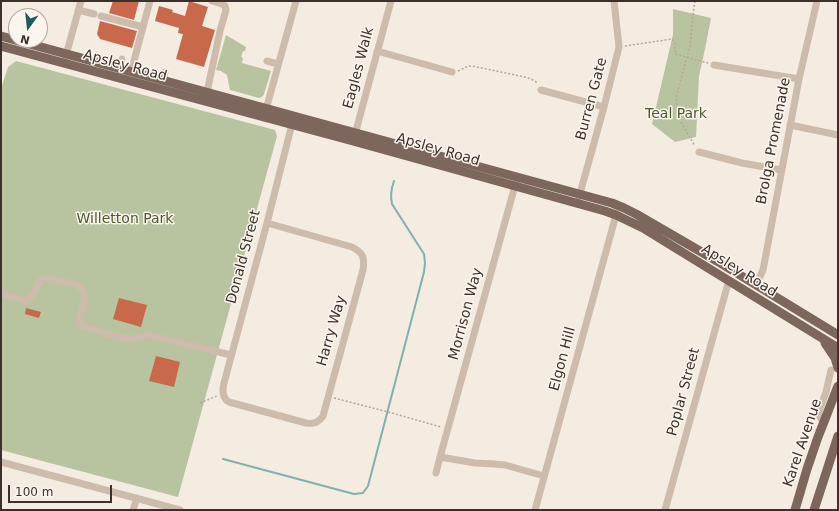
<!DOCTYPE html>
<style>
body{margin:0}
#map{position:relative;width:839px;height:511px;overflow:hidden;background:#f4ebe1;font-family:"DejaVu Sans",sans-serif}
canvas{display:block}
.frame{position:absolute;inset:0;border:2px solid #3b302b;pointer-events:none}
.north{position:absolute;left:8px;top:8px;width:40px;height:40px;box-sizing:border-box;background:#fbf5ee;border:1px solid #aea6a0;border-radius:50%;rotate:195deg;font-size:11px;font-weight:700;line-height:16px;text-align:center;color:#3b302b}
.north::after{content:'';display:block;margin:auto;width:14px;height:18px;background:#1f5a5e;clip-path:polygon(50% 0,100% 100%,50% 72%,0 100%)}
.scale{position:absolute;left:8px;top:485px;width:104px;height:18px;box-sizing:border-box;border:2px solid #3b302b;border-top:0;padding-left:5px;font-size:12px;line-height:14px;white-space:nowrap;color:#3b302b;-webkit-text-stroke:3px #fbf5ee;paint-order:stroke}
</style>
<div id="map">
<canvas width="839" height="511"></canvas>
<div class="frame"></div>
<div class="north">N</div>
<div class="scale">100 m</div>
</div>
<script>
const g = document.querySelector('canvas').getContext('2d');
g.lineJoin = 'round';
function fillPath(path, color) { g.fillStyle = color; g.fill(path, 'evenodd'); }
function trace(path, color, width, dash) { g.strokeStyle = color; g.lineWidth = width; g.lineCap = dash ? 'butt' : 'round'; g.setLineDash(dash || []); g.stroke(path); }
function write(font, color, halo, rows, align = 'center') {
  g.font = font + ' "DejaVu Sans",sans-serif'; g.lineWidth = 3; g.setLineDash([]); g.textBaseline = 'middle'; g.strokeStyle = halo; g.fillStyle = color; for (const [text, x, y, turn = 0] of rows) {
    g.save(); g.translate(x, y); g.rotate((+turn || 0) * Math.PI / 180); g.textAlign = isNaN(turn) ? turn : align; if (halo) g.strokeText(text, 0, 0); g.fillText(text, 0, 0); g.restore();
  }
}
const green = new Path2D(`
 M673,9L711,18L705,49L699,76L696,137L675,142L652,124L672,39L673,34Z
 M226,35L246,47L245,51H243L241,57L243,58L242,63L271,71L264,94L262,97L259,98L230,90L227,75L221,71L216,70Z
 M16,61L275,130L277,136L178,497L1,450V89L8,67Z`);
const stream = new Path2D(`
 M223,459L354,494L363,493L368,486L424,272L425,263L424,254L392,204C390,195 391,189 394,181`);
const building = new Path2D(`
 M113,1H139L134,20L109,13Z
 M189,1L208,7L202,26L215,30L204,67L176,59L183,34L178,33L179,28L155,21L159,6L173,10L172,12L185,16Z
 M100,21L137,31L132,48L100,39L97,34Z
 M119,298L147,305L141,327L113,319Z
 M26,308L41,312L39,318L25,314Z
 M156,356L180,362L174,387L149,381Z`);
const path = new Path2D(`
 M695,1L693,14L690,46L676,98L678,117L695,146
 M625,46L672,39L675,43V54L708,63
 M458,71C463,69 466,66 472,66L525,77L531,79L538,83
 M334,398L392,413L441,427
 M200,403L217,396`);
const minor = new Path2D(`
 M78,10L94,14
 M101,16L143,27
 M377,51L452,72
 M65,59L81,1
 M267,61L278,64
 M714,65L799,79
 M119,68L122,59
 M131,72L150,1
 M163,80L165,72
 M541,90L604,107
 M207,92L220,31L226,10L225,6L222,4L212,1
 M265,113L296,1
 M790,125L838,135
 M354,138L391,1
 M699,152L742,163L782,170
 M516,182L440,457L475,463L494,464L505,465L544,476
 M579,197L604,107L619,47L614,1
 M267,223L352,247C363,253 365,257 363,270L323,416C318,423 314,424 306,423L229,402C222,398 222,391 224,383L267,223L293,120
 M756,285L763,270L799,79L817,1
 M1,293L25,301L31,297L41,280L45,278L78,285C90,293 82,309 79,321L80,325L125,339H131L148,335L231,355
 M825,420L821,419L818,414L826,392L831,370
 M1,462L180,510
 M436,473L440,457
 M133,510L137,498
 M535,510L616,215
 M665,510L727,287L729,282`);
const major = new Path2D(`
 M1,36L612,203L624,208L636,214L717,261L838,335
 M1,46L353,141L605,211L616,215L643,228L838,348
 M825,343L835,358L838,368
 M795,510L807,469L818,437L838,386
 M814,510L838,436`);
const streetNames = [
 ["Apsley Road",125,66,15],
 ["Eagles Walk",359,68,-75],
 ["Burren Gate",592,99,-75],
 ["Brolga Promenade",774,141,-79],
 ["Apsley Road",438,150,16],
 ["Donald Street",244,257,-75],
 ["Apsley Road",739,271,32],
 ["Morrison Way",466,314,-75],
 ["Harry Way",332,331,-74],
 ["Elgon Hill",563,359,-75],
 ["Poplar Street",684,392,-75],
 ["Karel Avenue",803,443,-71]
];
const parkNames = [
 ["Teal Park",676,114],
 ["Willetton Park",125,219]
];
fillPath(green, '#b8c4a0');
trace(stream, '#7fb0b2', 2);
fillPath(building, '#c8694b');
trace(path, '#b9a596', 1.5, [2, 2]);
trace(minor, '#cdbbac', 7);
trace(major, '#7d675c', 9);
write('14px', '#3b302b', '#fbf5ee', streetNames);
write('14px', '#4a5a2e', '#fbf5ee', parkNames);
</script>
